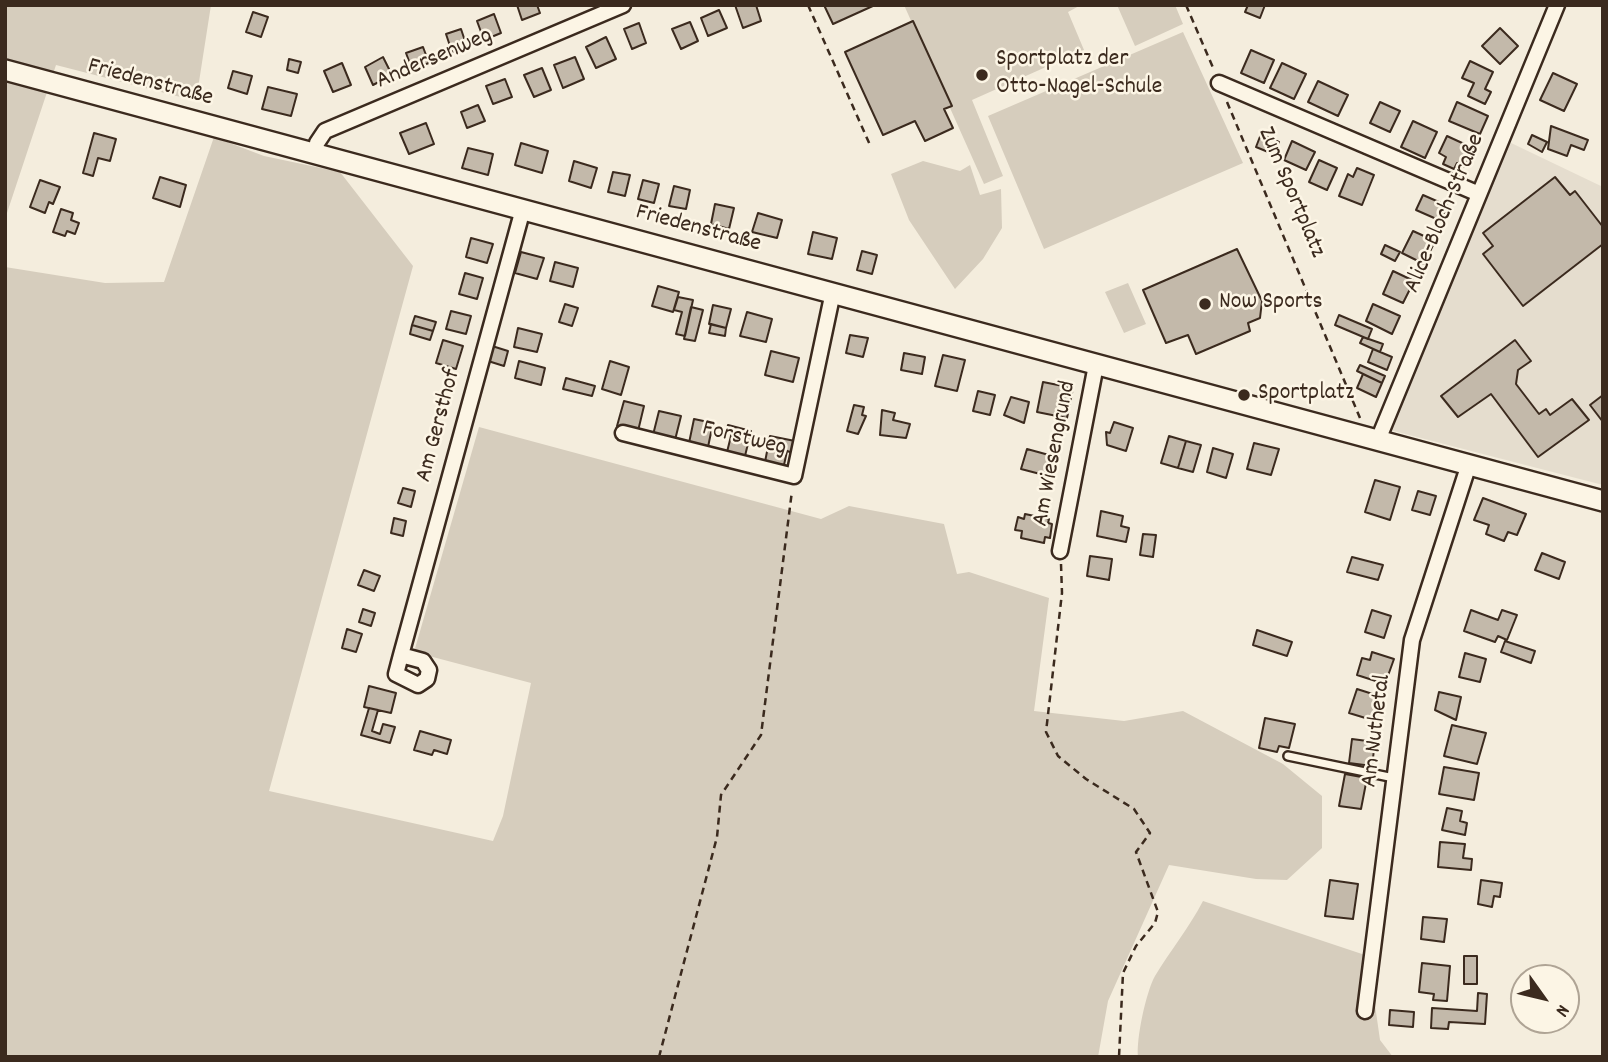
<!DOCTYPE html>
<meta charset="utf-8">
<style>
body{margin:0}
#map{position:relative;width:1608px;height:1062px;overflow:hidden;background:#f4eddd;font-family:Dekko,sans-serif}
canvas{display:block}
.frame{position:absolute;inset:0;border:7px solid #3b2a1e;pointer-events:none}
.north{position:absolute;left:1510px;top:964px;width:70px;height:70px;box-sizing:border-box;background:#fcf5e5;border:2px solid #afa495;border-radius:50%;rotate:124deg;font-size:19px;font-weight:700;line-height:28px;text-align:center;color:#3b2a1e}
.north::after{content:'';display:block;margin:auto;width:24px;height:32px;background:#3b2a1e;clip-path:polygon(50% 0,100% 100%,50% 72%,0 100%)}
</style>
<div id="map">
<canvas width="1608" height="1062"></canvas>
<div class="frame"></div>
<div class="north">N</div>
</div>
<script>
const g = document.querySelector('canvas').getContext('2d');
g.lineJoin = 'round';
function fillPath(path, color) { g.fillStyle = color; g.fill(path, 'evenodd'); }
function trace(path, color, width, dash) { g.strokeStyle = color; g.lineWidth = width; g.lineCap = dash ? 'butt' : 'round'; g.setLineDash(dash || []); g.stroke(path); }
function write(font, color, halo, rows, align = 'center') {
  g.font = font + ' Dekko,sans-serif'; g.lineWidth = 5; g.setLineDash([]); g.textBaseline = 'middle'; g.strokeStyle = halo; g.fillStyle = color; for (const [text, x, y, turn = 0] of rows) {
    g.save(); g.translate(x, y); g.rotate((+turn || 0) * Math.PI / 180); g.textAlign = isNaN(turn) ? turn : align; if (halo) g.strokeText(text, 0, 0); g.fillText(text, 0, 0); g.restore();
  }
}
const built = new Path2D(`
 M1509,142L1603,187V485L1386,429Z`);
const green = new Path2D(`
 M5,5H211L196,101L56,65L5,219Z
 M904,5H1081L1068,12L1084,50L972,100L1003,176L984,184Z
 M1117,5H1175L1183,24L1135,46Z
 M1183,32L1243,163L1044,249L988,116Z
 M214,137L264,156L340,172L413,266L269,791L493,841L503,816L531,683L414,652L479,427L821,519L849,506L944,524L957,574L969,572L1049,598L1034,711L1124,721L1183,711L1283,764L1322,796V848L1287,880L1256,879L1169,865L1108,1001L1098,1057H5V267L105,283L164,282Z
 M923,161L960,171L970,165L980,195L1001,189L1002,228L983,259L955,289L909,220L891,174Z
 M1128,283L1146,324L1124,333L1105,292Z
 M1203,901L1368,956L1380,1040L1393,1057H1138C1136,1039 1146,992 1155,976C1170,951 1189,928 1203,901Z`);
const building = new Path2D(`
 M517,5H537L540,13L522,20Z
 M735,5H756L761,21L743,28Z
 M824,5H875L833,24Z
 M1248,5H1265L1260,18L1245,12Z
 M719,10L727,28L708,36L701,18Z
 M253,12L268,17L261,37L246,32Z
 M494,14L501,33L484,40L477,21Z
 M913,21L952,106L944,109L953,128L925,141L915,121L883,135L845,52Z
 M690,22L698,41L681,49L672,29Z
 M639,23L646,43L632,49L624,29Z
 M1500,28L1518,46L1500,64L1482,46Z
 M461,29L467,47L452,52L446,34Z
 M606,37L616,59L596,68L586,47Z
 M423,47L429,63L412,69L406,53Z
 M1251,50L1274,60L1264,83L1241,73Z
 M383,57L392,75L373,85L365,67Z
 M575,57L584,79L563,88L554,65Z
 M289,59L301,62L298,73L287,70Z
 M1470,61L1493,72L1485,89L1491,92L1485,104L1468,96L1474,83L1462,78Z
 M342,63L351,85L333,92L324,71Z
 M1282,63L1306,74L1294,99L1270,88Z
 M542,68L551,90L534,97L524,75Z
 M233,71L252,76L247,94L228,88Z
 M1553,73L1577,84L1564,111L1540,100Z
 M505,79L512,97L493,104L486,86Z
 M1318,81L1348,95L1338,116L1308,102Z
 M268,87L297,94L291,116L262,109Z
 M1380,102L1400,111L1390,132L1370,123Z
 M1457,102L1488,116L1480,134L1449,121Z
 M478,105L485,121L467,128L461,112Z
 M1413,121L1437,132L1425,158L1401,147Z
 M426,123L434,144L409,154L400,133Z
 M1551,126L1588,140L1584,150L1571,145L1567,156L1548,149Z
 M94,133L116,139L110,161L98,158L93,176L83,173Z
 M1261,134L1279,142L1273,154L1256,147Z
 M1532,135L1547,142L1542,152L1528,144Z
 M1447,136L1473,148L1465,167L1457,163L1454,169L1443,164L1446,157L1439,153Z
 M1292,141L1315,152L1306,170L1284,160Z
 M521,143L548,151L542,173L515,165Z
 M468,148L493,154L488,175L462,168Z
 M1319,160L1337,168L1327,190L1309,182Z
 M574,161L597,168L591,188L569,181Z
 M1357,168L1374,175L1362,205L1339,196L1348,174L1353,177Z
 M613,172L630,175L625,196L608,192Z
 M160,177L186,185L180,207L153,198Z
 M1555,177L1570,195L1575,191L1603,227V244L1523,306L1483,254L1493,246L1483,233Z
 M40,180L60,187L53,204L49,202L45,213L30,207Z
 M643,180L659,184L654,203L638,199Z
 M674,186L690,190L686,209L669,206Z
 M1423,195L1448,206L1441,221L1416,210Z
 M715,204L734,208L729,229L711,224Z
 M61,209L73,213L71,220L79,223L75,234L67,231L65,236L53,232Z
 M758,213L782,220L777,238L752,232Z
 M1413,231L1435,241L1424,264L1402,253Z
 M813,232L837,238L832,259L808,254Z
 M471,238L493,244L487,263L466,257Z
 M1385,245L1400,252L1395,261L1381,254Z
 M1237,249L1262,301L1260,318L1248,323L1250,331L1196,354L1188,335L1166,343L1143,290Z
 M862,251L877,255L872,274L857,270Z
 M521,252L544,258L537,279L515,273Z
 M555,262L578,268L573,287L550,281Z
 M1393,271L1414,281L1403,303L1383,294Z
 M465,273L483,278L477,299L459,294Z
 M658,286L679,292L673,312L652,306Z
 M678,297L693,300L685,336L676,334L682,312L674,310Z
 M565,304L578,308L572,326L559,322Z
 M1373,304L1400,316L1392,334L1366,321Z
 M713,305L731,309L726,328L709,324Z
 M691,307L703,310L695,341L684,339Z
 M451,311L471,316L466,334L446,329Z
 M747,312L772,319L766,342L740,336Z
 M1339,315L1372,329L1368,339L1335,325Z
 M415,316L436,322L433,331L412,325Z
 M711,324L726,328L725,336L709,333Z
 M412,325L433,331L430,340L410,334Z
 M518,328L542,334L537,352L514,347Z
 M850,335L868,338L863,357L846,353Z
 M1363,337L1383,344L1380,352L1360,343Z
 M443,340L463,346L456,369L436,363Z
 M1515,340L1531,361L1518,370L1516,384L1539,414L1546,409L1550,415L1572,399L1589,420L1538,457L1491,394L1458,417L1441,396Z
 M492,346L508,351L504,366L488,361Z
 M1373,349L1392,357L1387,370L1368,362Z
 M771,351L799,358L793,382L765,375Z
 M904,353L925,357L922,374L901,370Z
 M943,355L965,360L957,391L935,386Z
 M519,361L545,368L541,385L515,378Z
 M610,361L629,367L621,395L602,389Z
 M1360,365L1385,376L1382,383L1357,371Z
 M1363,374L1382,383L1376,397L1357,388Z
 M566,378L595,386L592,396L563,389Z
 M1043,382L1073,388L1067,418L1037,412Z
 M978,391L995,395L990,415L973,411Z
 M1603,395V422L1590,405Z
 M1011,397L1029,402L1024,423L1004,415Z
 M624,401L644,406L638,431L617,426Z
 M854,405L864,407L862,415L866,416L858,434L847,431Z
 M882,410L895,413L893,420L910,424L906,438L880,435Z
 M659,411L681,416L675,440L653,435Z
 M694,419L713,423L708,447L689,443Z
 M1114,422L1133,428L1126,451L1107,445L1106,432L1110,433Z
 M728,425L751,431L745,456L727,452L732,432L727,431Z
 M770,436L795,441L793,453L787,451L784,465L765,462Z
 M1169,436L1186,441L1178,468L1161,463Z
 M1186,441L1201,445L1193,472L1178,468Z
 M1254,443L1279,449L1271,475L1247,469Z
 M1213,448L1233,454L1226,478L1207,472Z
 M1027,449L1049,455L1044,475L1021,469Z
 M1375,480L1400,487L1390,520L1365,512Z
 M403,488L415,491L411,507L398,503Z
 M1418,491L1436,496L1430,515L1412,510Z
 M1483,498L1526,514L1517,535L1508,532L1504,541L1486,534L1489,525L1474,520Z
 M1101,511L1123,516L1121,526L1129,528L1126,542L1097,536Z
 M1025,514L1049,519L1048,523L1052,524L1050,538L1045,537L1044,543L1021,538L1022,531L1015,530L1018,517L1024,519Z
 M394,518L406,521L403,536L391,533Z
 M1143,534L1156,535L1153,557L1140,555Z
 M1542,553L1565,562L1559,579L1535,570Z
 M1090,556L1112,559L1109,580L1087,576Z
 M1352,557L1383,565L1378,580L1347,572Z
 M364,570L380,576L374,591L358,585Z
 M363,609L375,613L371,626L359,622Z
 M1372,610L1391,616L1384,638L1365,632Z
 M1471,610L1498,620L1502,610L1517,615L1507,640L1498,636L1495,642L1464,631Z
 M347,629L362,634L356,652L342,648Z
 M1257,630L1292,642L1287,656L1253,645Z
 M1505,641L1535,651L1531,663L1501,652Z
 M1372,652L1394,659L1385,684L1357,675L1362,658L1370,660Z
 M1465,653L1486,659L1480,682L1459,677Z
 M369,686L396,693L391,713L364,707Z
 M1357,689L1379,696L1372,720L1349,713Z
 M1439,692L1461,697L1456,720L1435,710Z
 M369,708L378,710L372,731L380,734L383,724L395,727L390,743L361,735Z
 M1265,718L1295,724L1289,748L1279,746L1277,752L1259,748Z
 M1452,725L1486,733L1477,764L1444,756Z
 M420,731L451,740L447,754L434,750L432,755L414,750Z
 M1352,739L1375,742L1372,766L1349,763Z
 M1444,767L1479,773L1474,800L1439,794Z
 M1345,774L1367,778L1361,809L1339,806Z
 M1447,808L1462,811L1460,821L1467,823L1465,835L1442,830Z
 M1440,842L1465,844L1463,858L1472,859L1471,870L1438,867Z
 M1330,880L1358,884L1353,919L1325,916Z
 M1481,880L1502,883L1500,897L1494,896L1492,907L1478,904Z
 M1423,917L1447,919L1444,942L1421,939Z
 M1464,956H1477V984H1464Z
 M1422,963L1450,966L1447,1001L1433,1000L1434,994L1419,992Z
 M1478,993L1487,994L1485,1024L1449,1022L1448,1029L1431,1028L1432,1008L1477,1011Z
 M1390,1010L1414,1012L1413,1027L1389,1025Z`);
const path = new Path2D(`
 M808,5L870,145
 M1186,5L1214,70
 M1227,102L1360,418
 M1061,564L1062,593L1046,732L1058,756L1086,779L1134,809L1150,833L1136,852L1158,912L1155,923L1136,946L1123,973L1119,1057
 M659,1057L717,837L721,795L761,735L792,491`);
const service = new Path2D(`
 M1288,756L1394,778`);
const minor = new Path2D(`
 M1219,83L1479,194
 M315,153L317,143L325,131L623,5
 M623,433L794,476L833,292
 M1378,440L1557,5
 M1060,551L1096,365
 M401,655L423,661L429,670L427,679L418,685L396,674L401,655L523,209
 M1365,1011L1412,640L1469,464`);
const secondary = new Path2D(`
 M5,70L1603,501`);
const markers = [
 [982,75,7,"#3b2a1e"],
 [1205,304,7,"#3b2a1e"],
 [1244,395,7,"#3b2a1e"]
];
const streetNames = [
 ["Andersenweg",435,60,-23],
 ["Friedenstraße",150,84,15],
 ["Zum Sportplatz",1290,193,67],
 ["Alice-Bloch-Straße",1446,214,-67],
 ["Friedenstraße",698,230,15],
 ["Am Gersthof",440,426,-75],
 ["Forstweg",744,440,14],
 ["Am Wiesengrund",1056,454,-79],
 ["Am Nuthetal",1378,731,-83]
];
const poiNames = [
 ["Sportplatz der",996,61],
 ["Otto-Nagel-Schule",996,89],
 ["Now Sports",1219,304],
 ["Sportplatz",1258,395]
];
fillPath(built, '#e5ddce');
fillPath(green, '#d6cdbd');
fillPath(building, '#c3b9aa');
trace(building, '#3b2a1e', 2);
trace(service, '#3b2a1e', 12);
trace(minor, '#3b2a1e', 19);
trace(secondary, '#3b2a1e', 24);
trace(path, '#3b2a1e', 2.5, [7, 5]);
trace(service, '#fcf5e5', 7);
trace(minor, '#fcf5e5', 14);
trace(secondary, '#fcf5e5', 19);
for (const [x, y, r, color] of markers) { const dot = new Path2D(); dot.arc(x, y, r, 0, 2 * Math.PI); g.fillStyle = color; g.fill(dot); trace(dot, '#fcf5e5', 2.5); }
write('24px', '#3b2a1e', '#fcf5e5', streetNames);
write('24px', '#3b2a1e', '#fcf5e5', poiNames, 'left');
</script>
